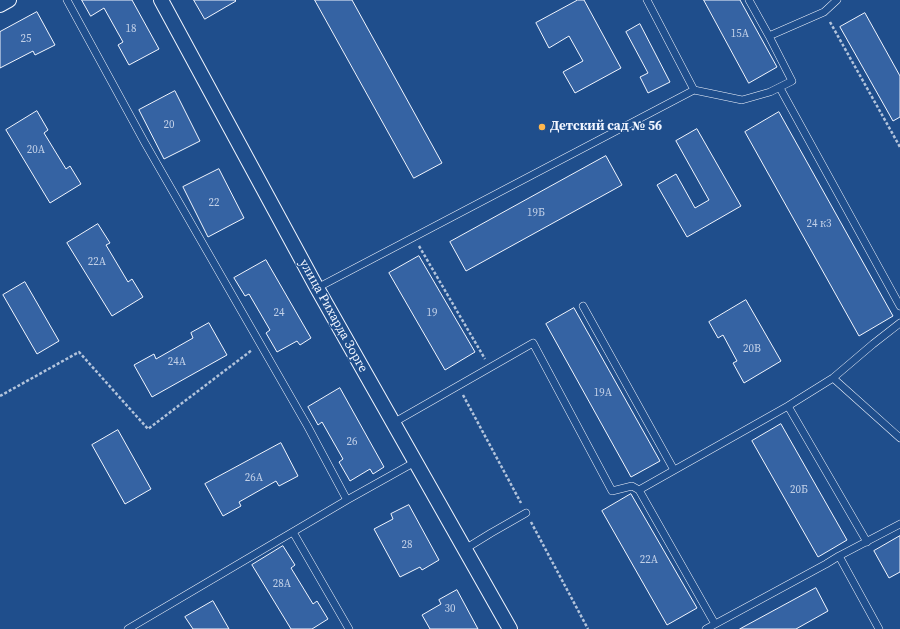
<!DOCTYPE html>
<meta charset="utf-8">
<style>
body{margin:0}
canvas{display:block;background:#1f4e8c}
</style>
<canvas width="900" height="629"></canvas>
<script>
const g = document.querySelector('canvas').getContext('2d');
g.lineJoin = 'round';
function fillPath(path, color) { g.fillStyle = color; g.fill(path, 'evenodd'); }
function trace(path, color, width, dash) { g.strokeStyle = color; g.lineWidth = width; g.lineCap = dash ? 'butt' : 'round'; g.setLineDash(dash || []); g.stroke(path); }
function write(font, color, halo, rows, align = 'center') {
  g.font = font + ' "Source Serif 4",serif'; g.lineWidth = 3; g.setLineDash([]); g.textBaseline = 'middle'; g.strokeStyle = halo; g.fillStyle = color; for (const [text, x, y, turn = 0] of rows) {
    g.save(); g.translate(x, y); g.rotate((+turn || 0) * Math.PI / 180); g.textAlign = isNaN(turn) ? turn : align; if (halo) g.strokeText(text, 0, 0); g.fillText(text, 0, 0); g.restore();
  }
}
const building = new Path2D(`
 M82,0H132L159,49L129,65L118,45L123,42L104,8L91,16Z
 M194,0H235L236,1L205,19Z
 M315,0H352L442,163L414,178Z
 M578,0H584L621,68L575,93L563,72L583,61L569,36L549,48L536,23Z
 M704,0H740L777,67L749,83Z
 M37,12L55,45L35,55L33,51L0,68V32Z
 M865,13L900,76V117L893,121L840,27Z
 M640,24L670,82L648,93L640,77L648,73L626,32Z
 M175,91L200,141L164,159L139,110Z
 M37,111L48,130L44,133L66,169L70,166L81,184L50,203L6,130Z
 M779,112L893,316L859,336L745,132Z
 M697,129L741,206L687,237L657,185L676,174L695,208L709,200L676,141Z
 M606,156L622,185L466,271L450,242Z
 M219,169L244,218L208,237L183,187Z
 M98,224L110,243L106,245L128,282L132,279L143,297L112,316L67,243Z
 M419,256L475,352L445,370L389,273Z
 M266,260L311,338L300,345L297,341L277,352L266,333L270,330L249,294L245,296L234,278Z
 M25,282L59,341L37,354L3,295Z
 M746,300L781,361L744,383L733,363L737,361L723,335L718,338L709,322Z
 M574,308L660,461L631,477L546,324Z
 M209,323L227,355L152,397L134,365L154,354L156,359L193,338L191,333Z
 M340,388L384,467L373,474L370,469L350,481L339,462L343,459L322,422L318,425L308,407Z
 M781,424L847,540L818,557L752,441Z
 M118,430L151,489L125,504L92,445Z
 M281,443L298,476L279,486L276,481L239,502L241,506L223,516L205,484Z
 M631,494L697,608L667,625L602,511Z
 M409,505L439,560L422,570L420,567L400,577L374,529L393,519L391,514Z
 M900,536V572L889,578L874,551Z
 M283,546L295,565L291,568L313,604L317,601L328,619L312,629H291L252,565Z
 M816,588L828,611L796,629H740Z
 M457,590L478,629H430L422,615L441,604L439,600Z
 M213,601L229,629H193L185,617Z`);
const path = new Path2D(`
 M830,22L900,147
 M419,246L485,359
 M463,395L521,503
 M0,396L79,352L148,429L252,350
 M531,522L588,629`);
const service = new Path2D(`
 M67,0L145,143L308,427L347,500
 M647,0L694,90
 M749,0L769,36
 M780,88L900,306
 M317,288L694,90L742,100L770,92L792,81L769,36L824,12L837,0
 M583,306L674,470
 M833,378L900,438
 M393,423L533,343L612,491L632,486L639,490L715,624
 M639,490L788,406
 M293,532L349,629
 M867,542L788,406L833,378L873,344L900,323
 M465,549L491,533L526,513
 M128,629L347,500L415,462
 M706,629L826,564L839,556
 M879,629L839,556L900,524`);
const minor = new Path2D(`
 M161,0L317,288L510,629
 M0,5L9,0`);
const markers = [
 [542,127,4,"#ffb74d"]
];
const numberNames = [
 ["18",131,29],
 ["15А",740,34],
 ["25",26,39],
 ["20",169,125],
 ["20А",36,150],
 ["22",214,203],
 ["19Б",536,213],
 ["24 к3",819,224],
 ["22А",97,262],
 ["24",279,313],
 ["19",432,313],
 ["20В",752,349],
 ["24А",177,362],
 ["19А",603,393],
 ["26",352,442],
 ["26А",254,478],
 ["20Б",799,490],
 ["28",407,545],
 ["22А",649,560],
 ["28А",282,584],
 ["30",450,609]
];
const poiNames = [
 ["Детский сад № 56",550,127]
];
const streetNames = [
 ["улица Рихарда Зорге",333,316,61]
];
fillPath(building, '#3563a3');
trace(building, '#f2f6ff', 1);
trace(service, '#f2f6ff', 8);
trace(minor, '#f2f6ff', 16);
trace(path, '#b3c4dc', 2.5, [3, 2]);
trace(service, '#1f4e8c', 7);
trace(minor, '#1f4e8c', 14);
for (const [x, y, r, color] of markers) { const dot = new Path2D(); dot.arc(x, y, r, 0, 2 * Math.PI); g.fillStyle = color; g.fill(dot); trace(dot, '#1f4e8c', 1.5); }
write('11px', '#c3d1e8', null, numberNames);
write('bold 13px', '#f2f6ff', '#1f4e8c', poiNames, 'left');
write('13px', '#f2f6ff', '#1f4e8c', streetNames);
</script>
